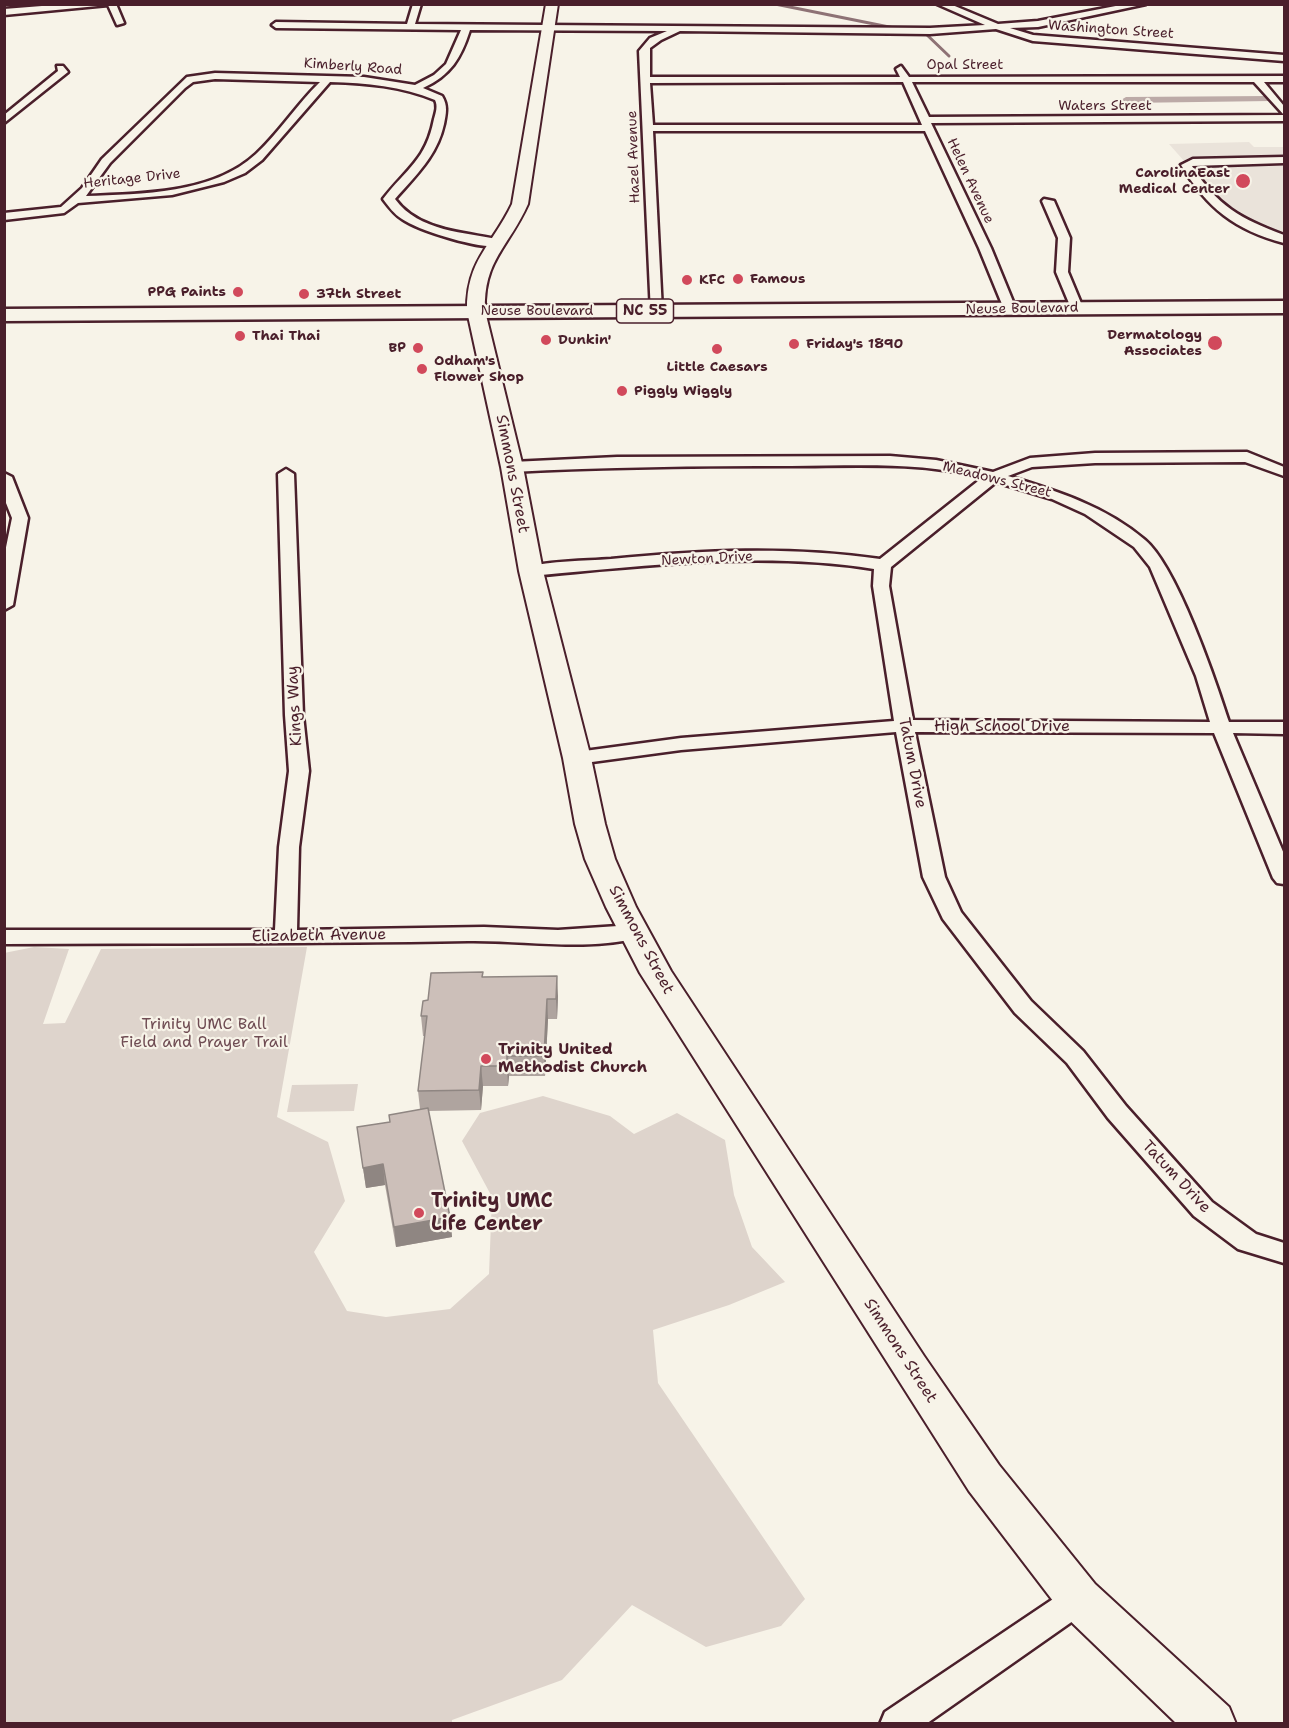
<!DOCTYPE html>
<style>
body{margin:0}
#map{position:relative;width:1289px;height:1728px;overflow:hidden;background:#f7f3e8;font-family:"Shantell Sans",sans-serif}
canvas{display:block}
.frame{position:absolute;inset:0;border:6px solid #4a1f2b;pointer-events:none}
</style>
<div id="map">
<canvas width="1289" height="1728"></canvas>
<div class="frame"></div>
</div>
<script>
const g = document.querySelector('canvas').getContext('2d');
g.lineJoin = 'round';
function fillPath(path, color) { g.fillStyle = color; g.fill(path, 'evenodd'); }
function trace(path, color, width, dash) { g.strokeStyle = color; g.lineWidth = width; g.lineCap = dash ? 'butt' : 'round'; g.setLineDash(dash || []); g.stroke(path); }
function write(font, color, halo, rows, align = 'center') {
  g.font = font + ' "Shantell Sans",sans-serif'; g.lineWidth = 4.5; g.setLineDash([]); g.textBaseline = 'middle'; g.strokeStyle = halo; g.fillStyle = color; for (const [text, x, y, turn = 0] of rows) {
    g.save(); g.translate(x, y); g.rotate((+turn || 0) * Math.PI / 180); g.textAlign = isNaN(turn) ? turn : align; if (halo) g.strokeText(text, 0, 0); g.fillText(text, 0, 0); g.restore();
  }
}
const built = new Path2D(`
 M1249,142L1254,147H1284V237L1232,215L1169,144Z`);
const green = new Path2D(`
 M34,947L69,949L43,1024L65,1023L101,949L307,947L277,1117L328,1142L345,1201L314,1252L347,1311L386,1317L450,1309L489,1274L492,1197L462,1141L480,1113L543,1096L610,1116L634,1134L677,1113L725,1140L734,1195L752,1247L785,1282L729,1305L653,1330L658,1383L805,1599L781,1626L706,1647L632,1605L562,1680L452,1720V1723H5L4,953Z
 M358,1084L354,1111L287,1112L292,1085Z`);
const stream = new Path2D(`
 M775,4L899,29
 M926,34L949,56`);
const canal = new Path2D(`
 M1268,96L1271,97V101L1126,103L1121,100L1126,97Z`);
const street = new Path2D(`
 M67,4H116L124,23L117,25L108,5L4,15V9Z
 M413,4H421L415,24L930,28L985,25L937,4H950L998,24L1038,21L1126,4H1146L1038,27L1010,28L1033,35L1284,55V61L1033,41L996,29L930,34L680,31L661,40L650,48V77H900L896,69L901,66L909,77L1284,76V82H1264L1284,106V121L931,123L991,248L1016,309L1010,313L1004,309L979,248L925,131H653L662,311L661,314H651L639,51L650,38L667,31L470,30C461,58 451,75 423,88L442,96C448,106 446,113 444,124C437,156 416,175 395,199C419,232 465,232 501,240V246C482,250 419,231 402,219C394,214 389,207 383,199C407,168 426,160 434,119C436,112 438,106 435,100C401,86 367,83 330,82L262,160L245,173L224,182L172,195L78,203L64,213L4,220V213L61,207L82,188L102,159L187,77L215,73L364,77L415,85L434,75L446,64L461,30L276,28L272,25L276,22L407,24ZM215,79L320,82C297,104 280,132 256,154C213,194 141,194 86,196L110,163L185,88L193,82ZM903,82L922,125H653L650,83ZM912,82H1254L1284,115L929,117Z
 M57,66H63L68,72L4,123V115L58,71Z
 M1284,157V163L1192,166C1217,206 1241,219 1284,235V243C1235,230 1207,208 1181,165L1193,159Z
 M1044,199L1054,201L1070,238L1068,272L1083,308L1082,311H1072L1071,308L1056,272L1058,238L1042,201Z
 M1247,452L1284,467V476L1245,462L1095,463L1032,467L1008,476C1057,491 1105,506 1145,540C1177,567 1215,679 1229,722H1284V734L1233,733L1284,854V884L1277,883L1273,878L1214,733L915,732L945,877L961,912L1031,1001L1083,1051L1126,1106L1212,1202L1256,1234L1284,1243V1263L1238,1249L1194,1216L1108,1118L1067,1063L1015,1013L943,919L923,877L896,732L681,750L577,764L567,758L577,752L681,738L894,721L873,586L874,569C760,551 645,566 531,576L525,575L523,571L525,567C552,561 583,561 611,559C701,550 790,546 880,559L982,478C920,461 854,466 791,466C698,466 605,467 512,472L504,467L512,462L617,457L890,456L936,460L993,472L1030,458L1095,453ZM996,482L1052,499L1085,514L1134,547L1150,567L1196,676L1210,722L913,720L889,586L891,567Z
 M286,469L294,474L303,715L309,771L299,847L297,930L484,927L558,930L633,925L641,927L644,932L641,937C585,952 525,940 468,941C314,944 159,943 4,944V930H275L279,847L289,771L285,715L278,474Z
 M4,473L12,477L28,518L13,605L4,610V557L12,518L4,498Z
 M1079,1584L1090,1589L1095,1599L1090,1609L926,1724H880L885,1712L1068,1589Z`);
const secondary = new Path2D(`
 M546,4H558L528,204C509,247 483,260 485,311L523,467L543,571L591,758L605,824L615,859L636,907L671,971L924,1356L999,1465L1095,1584L1229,1707L1236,1724H1177L1063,1614L969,1491L640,973L606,907L585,859L575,824L563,758L519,571L501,467L467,311C466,260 492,246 512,204Z`);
const primary = new Path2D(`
 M1284,301V313L4,321V309Z`);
const wall = new Path2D(`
 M483,977L558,996L557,1019H548L545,1076H509L508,1086H483L481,1110L428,1111L450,1217L452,1237L396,1247L385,1185L366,1188L357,1127L390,1122L420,1109L418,1091L425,1036H423L421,1016L428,1000Z`);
const shadedWall = new Path2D(`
 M557,976L558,996L557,1019L556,999Z
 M547,999L548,1019L545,1076L544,1056Z
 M507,1056L509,1076L508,1086L507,1066Z
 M481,1066L483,1086L481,1110L479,1090Z
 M383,1164L385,1185L366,1188L363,1168Z
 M450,1217L452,1237L396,1247L394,1227Z`);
const building = new Path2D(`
 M483,972L482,977L557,976L556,999H547L544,1056H507V1066H481L479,1090L418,1091L427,1016H421L423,1001L428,1000L431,973Z
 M428,1108L450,1217L394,1227L383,1164L363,1168L357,1127L390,1122L389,1115Z`);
const markers = [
 [1243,181,8,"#d1495b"],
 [738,279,6,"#d1495b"],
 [687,280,6,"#d1495b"],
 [238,292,6,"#d1495b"],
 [304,294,6,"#d1495b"],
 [240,336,6,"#d1495b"],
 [546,340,6,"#d1495b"],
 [1215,343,8,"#d1495b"],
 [794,344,6,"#d1495b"],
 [418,348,6,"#d1495b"],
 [717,349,6,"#d1495b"],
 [422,369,6,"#d1495b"],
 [622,391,6,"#d1495b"],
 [486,1059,6,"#d1495b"],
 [419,1213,6,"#d1495b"]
];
const farStreetnames = [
 ["Washington Street",1111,30,4],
 ["Opal Street",965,65],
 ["Kimberly Road",353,67,4],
 ["Waters Street",1105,106],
 ["Hazel Avenue",634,157,-92],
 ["Heritage Drive",132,179,-6],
 ["Helen Avenue",970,181,65],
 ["Neuse Boulevard",1022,309,-1],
 ["Neuse Boulevard",537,311],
 ["Meadows Street",997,480,14],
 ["Newton Drive",707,559,-3]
];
const farPoinames = [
 ["CarolinaEast",1230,173,"right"],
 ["Medical Center",1230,189,"right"],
 ["Famous",750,279],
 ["KFC",699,280],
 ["PPG Paints",226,292,"right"],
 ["37th Street",316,294],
 ["Dermatology",1202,335,"right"],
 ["Associates",1202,351,"right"],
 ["Thai Thai",252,336],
 ["Dunkin'",558,340],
 ["Friday's 1890",806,344],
 ["BP",406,348,"right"],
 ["Odham's",434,361],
 ["Flower Shop",434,377],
 ["Little Caesars",717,367,"center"],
 ["Piggly Wiggly",634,391]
];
const shields = [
 [645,311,57]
];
const shieldNames = [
 ["NC 55",645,311]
];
const streetNames = [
 ["Simmons Street",512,474,79],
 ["Kings Way",295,706,-93],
 ["High School Drive",1002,727],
 ["Tatum Drive",912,763,79],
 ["Elizabeth Avenue",319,936,-1],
 ["Simmons Street",641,940,62],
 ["Tatum Drive",1176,1177,47],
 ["Simmons Street",900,1351,57]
];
const parkNames = [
 ["Trinity UMC Ball",204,1025],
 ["Field and Prayer Trail",204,1043]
];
const poiNames = [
 ["Trinity United",498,1050],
 ["Methodist Church",498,1068]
];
const nearPoinames = [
 ["Trinity UMC",431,1202],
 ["Life Center",431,1225]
];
fillPath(built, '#eae3da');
fillPath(green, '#ded4cc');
trace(stream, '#8e7275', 3);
fillPath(canal, '#bcaaa7');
trace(street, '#4a1f2b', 5);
trace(secondary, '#4a1f2b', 4);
trace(primary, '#4a1f2b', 5);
fillPath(street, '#f7f3e8');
fillPath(secondary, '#f7f3e8');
fillPath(primary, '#f7f3e8');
fillPath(wall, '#afa49f');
fillPath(shadedWall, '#8f8682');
fillPath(building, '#ccbfb9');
trace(building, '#8f8682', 1.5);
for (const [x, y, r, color] of markers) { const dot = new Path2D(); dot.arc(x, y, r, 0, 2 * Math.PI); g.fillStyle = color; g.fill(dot); trace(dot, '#f7f3e8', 2); }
write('14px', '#4a1f2b', '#f7f3e8', farStreetnames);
write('bold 14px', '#4a1f2b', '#f7f3e8', farPoinames, 'left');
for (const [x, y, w] of shields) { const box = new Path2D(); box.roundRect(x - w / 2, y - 12, w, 24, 4.5); g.fillStyle = '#f7f3e8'; g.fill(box); trace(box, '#4a1f2b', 1.5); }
write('bold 15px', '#4a1f2b', null, shieldNames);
write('16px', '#4a1f2b', '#f7f3e8', streetNames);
write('16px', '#6f4c53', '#f7f3e8', parkNames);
write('bold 16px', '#4a1f2b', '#f7f3e8', poiNames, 'left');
write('bold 20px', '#4a1f2b', '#f7f3e8', nearPoinames, 'left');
</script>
